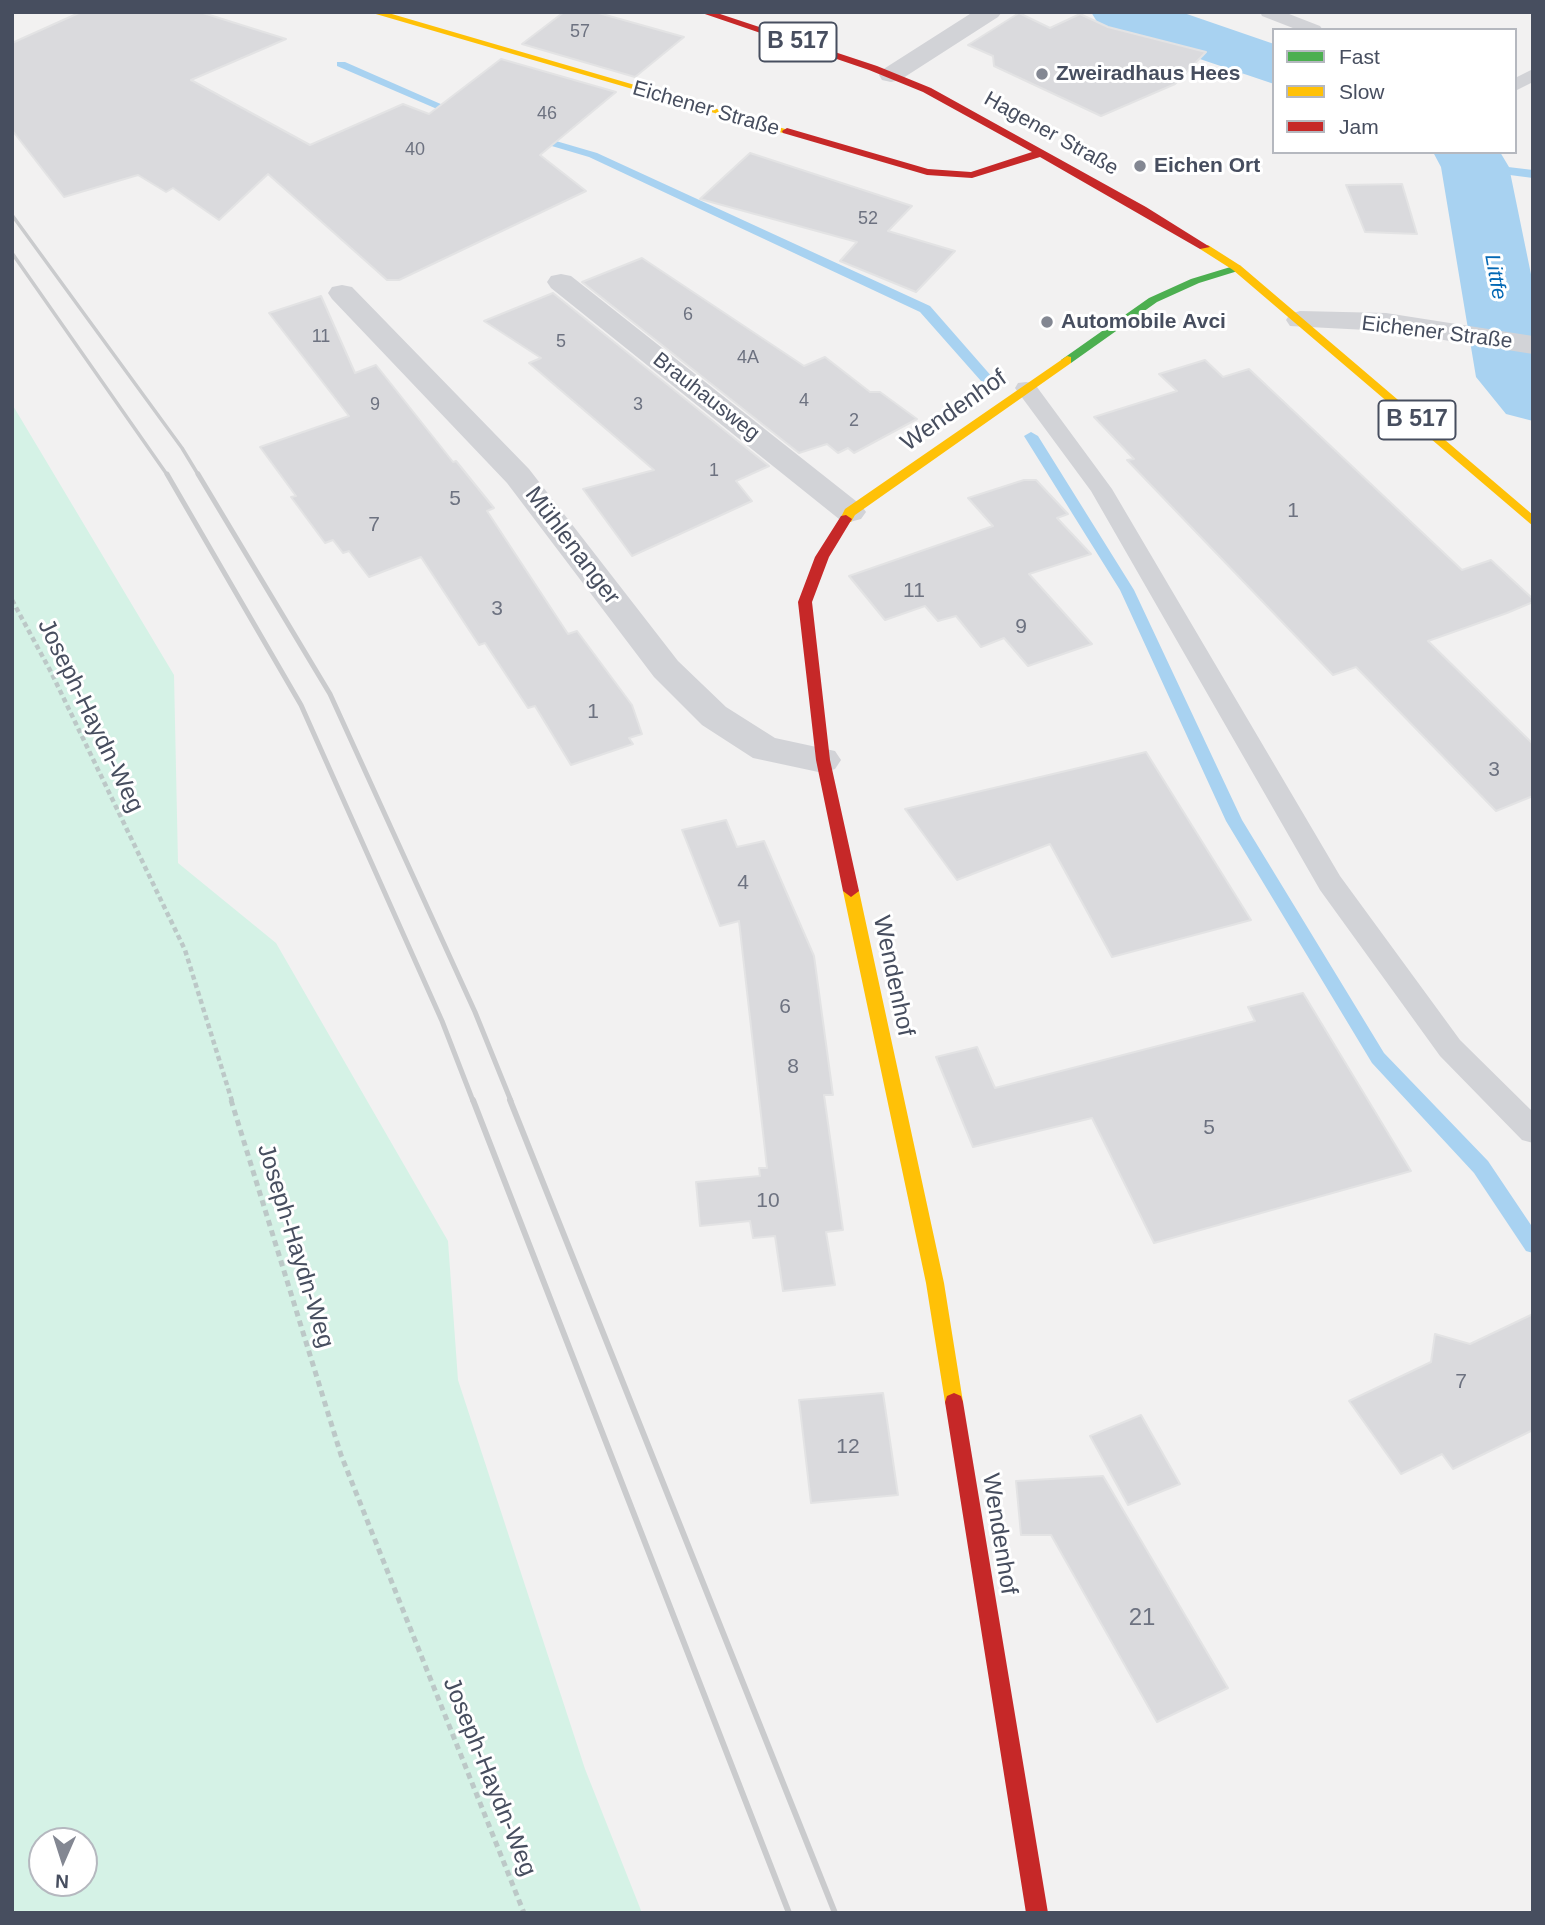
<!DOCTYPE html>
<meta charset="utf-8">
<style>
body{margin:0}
#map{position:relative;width:1545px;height:1925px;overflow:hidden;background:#f2f1f1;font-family:Arial,sans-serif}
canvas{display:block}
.frame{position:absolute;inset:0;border:14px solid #474e5f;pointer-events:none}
.legend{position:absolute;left:1272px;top:28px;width:245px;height:126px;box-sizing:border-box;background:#fff;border:2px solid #b5b8bf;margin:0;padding:9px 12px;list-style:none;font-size:21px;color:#474e5f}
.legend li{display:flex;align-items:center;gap:14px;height:35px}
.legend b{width:35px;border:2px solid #b5b8bf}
.north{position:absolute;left:28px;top:1827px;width:70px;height:70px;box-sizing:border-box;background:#fff;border:2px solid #b5b8bf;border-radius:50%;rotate:183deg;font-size:19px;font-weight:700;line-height:28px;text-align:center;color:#474e5f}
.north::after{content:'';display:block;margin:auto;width:24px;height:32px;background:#838792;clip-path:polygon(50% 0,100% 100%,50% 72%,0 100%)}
</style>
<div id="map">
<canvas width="1545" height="1925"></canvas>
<div class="frame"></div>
<ul class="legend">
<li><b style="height:9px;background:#4caf50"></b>Fast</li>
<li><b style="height:9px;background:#ffc107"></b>Slow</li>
<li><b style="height:9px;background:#c62828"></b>Jam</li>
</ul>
<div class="north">N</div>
</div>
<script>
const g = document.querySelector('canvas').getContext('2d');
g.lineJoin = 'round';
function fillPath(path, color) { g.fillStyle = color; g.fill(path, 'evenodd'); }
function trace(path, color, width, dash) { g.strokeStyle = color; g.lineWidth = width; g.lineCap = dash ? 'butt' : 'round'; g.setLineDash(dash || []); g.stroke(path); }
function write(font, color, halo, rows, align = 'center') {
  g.font = font + ' Arial,sans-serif'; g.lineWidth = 6; g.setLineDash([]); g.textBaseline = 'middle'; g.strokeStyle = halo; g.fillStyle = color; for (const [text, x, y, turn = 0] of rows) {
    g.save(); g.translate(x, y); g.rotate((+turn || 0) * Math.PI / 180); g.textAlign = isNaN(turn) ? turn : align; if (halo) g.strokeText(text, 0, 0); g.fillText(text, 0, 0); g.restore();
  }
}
const green = new Path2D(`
 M12,404L174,675L178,863L276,943L448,1241L458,1380L585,1769L642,1913H12ZM42,1841H84V1883H42Z`);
const stream = new Path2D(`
 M337,62H345L468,116L458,118L337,66Z
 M532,134L597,153L930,306L993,378L986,382L981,381L920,312L589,157L528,139L526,137Z
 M1475,163L1533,170V178L1471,170L1469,167Z
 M1031,432L1038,436L1134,590L1242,820L1384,1053L1488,1161L1533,1228V1253L1526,1251L1474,1173L1372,1063L1226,821L1120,590L1024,436Z`);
const river = new Path2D(`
 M1091,12H1181L1274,44V84L1099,25Z
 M1433,152H1500L1509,167L1533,284V421L1506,414L1476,377L1441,167Z`);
const building = new Path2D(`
 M81,12H200L286,39L191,80L310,145L403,104L429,114L501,59L616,92L540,155L586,191L399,280H387L268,174L219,220L173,188L166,192L138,175L64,197L12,130V43Z
 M564,12H595L684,37L635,77L522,44Z
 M1019,13L1050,28L1080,14L1108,27L1206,52L1175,84L1101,116L994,66L993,56L968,45Z
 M750,153L912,206L888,231L955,251L916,292L840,261L857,242L700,199Z
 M1402,184L1417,234L1365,232L1346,185Z
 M642,258L804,366L825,357L870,392H880L917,419L854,453L848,448L838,453L827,444L799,453L582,282Z
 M553,293L769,466L736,481L752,501L632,556L583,489L654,470L529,363L541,358L484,321Z
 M321,296L355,373L376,365L453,462L456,461L494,508L487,511L568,634L577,631L632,705L642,734L629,738L633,744L571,765L535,706L528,708L485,643L479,645L421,557L369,577L349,551L343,553L333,540L325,543L291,497L296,496L260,447L349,416L269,313Z
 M1205,360L1223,377L1249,369L1462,570L1491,560L1533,599V602L1507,613L1428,641L1533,744V796L1496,811L1356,667L1333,675L1127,460L1134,459L1094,417L1177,391L1159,374Z
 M1024,480H1036L1068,514L1057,518L1091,554L1029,574L1092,644L1028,666L1004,638L981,647L956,616L938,621L925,606L885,620L849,576L993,526L968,498Z
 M1146,752L1251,920L1112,957L1050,844L957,880L905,809Z
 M726,820L737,847L764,841L814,956L833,1095H824L843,1230L826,1232L835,1285L783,1291L775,1236L753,1238L750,1221L700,1226L696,1182L760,1176L759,1168H767L739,921L720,926L682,830Z
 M1303,993L1411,1171L1154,1243L1092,1118L973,1147L936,1057L977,1047L995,1088L1255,1021L1248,1007Z
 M1533,1314V1430L1453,1469L1442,1454L1401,1474L1349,1401L1431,1362L1435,1334L1470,1344Z
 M883,1393L898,1495L811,1503L799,1400Z
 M1141,1415L1180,1484L1128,1505L1090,1436Z
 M1103,1476L1228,1688L1157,1722L1051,1535H1021L1016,1481Z`);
const pathFar1 = new Path2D(`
 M12,600L51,672L185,950L232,1101`);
const path = new Path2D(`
 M231,1100L341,1455L524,1913`);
const lane = new Path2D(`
 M1260,12H1284L1320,26L1323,30H1298L1262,16Z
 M1533,69V82L1515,91V78Z
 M1026,382L1034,383L1112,489L1340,876L1460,1040L1533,1112V1143L1522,1140L1440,1056L1320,890L1091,491L1015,388L1018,383Z`);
const street = new Path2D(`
 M973,12H1002L998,17L900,80L891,82L882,80L879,75L882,70Z
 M561,274L571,276L861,505L866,512L861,519L850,522L839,519L551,288L547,282L551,276Z
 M342,285L352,287L529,469L678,661L726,707L775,738L835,751L841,760L835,769L823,773L753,758L702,725L654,677L507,483L332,299L328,293L332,287Z
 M1300,311L1386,313L1533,336V354L1386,331L1290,326L1286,320L1290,314Z`);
const fast = new Path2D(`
 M1237,265L1241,266V270L1199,283L1157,302L1071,363H1063L1061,360L1149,298L1191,279Z`);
const slow = new Path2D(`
 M369,12H385L792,131L783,133Z
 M1200,245H1208L1241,266L1533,515V526L1233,270L1200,249Z
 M1067,356L1071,357V363L855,515L851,522H841L840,519L845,509Z
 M851,885L859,891L944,1283L963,1402L961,1408L954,1411L947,1408L945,1402L926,1283L843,891Z`);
const jam = new Path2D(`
 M699,12H714L877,66L931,88L1146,207L1210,247L1200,249L1040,157L972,178L927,175L783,133L782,131L787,128L928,169L971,172L1032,152L923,92L869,70Z
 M846,515L852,519L829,557L812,602L830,760L859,891L851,897L843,891L816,760L798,602L815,557L841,516Z
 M954,1393L961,1396L963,1402L1048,1913H1026L945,1402L947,1396Z`);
const railFar2 = new Path2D(`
 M12,215L182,448L199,476
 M12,253L168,476`);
const railFar1 = new Path2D(`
 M167,474L301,705L442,1021L473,1101
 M198,474L330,694L475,1012L511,1101`);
const rail = new Path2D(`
 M473,1100L789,1913
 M510,1100L835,1913`);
const markers = [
 [1042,74,7,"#838792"],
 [1140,166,7,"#838792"],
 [1047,322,7,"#838792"]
];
const farNumbernames = [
 ["57",580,32],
 ["46",547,114],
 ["40",415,150],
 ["52",868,219],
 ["6",688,315],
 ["11",321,337],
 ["5",561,342],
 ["4A",748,358],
 ["4",804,401],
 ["9",375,405],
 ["3",638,405],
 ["2",854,421],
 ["1",714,471]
];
const farPoinames = [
 ["Zweiradhaus Hees",1056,74],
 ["Eichen Ort",1154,166],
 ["Automobile Avci",1061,322]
];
const farStreetnames = [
 ["Eichener Straße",706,109,16],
 ["Hagener Straße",1051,134,29],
 ["Eichener Straße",1437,333,7],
 ["Brauhausweg",706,397,38]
];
const farWaternames = [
 ["Littfe",1495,277,80]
];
const numberNames = [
 ["5",455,499],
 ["1",1293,511],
 ["7",374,525],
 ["11",914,591],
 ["3",497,609],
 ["9",1021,627],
 ["1",593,712],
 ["3",1494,770],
 ["4",743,883],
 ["6",785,1007],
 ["8",793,1067],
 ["5",1209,1128],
 ["10",768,1201],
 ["7",1461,1382],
 ["12",848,1447]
];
const shields = [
 [798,42,77],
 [1417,420,77]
];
const shieldNames = [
 ["B 517",798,42],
 ["B 517",1417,420]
];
const streetNames = [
 ["Wendenhof",954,411,-35],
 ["Mühlenanger",572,546,53],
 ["Joseph-Haydn-Weg",90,716,64],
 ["Wendenhof",893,976,78],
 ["Joseph-Haydn-Weg",295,1246,73],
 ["Wendenhof",999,1534,81],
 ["Joseph-Haydn-Weg",489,1777,68]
];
const nearNumbernames = [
 ["21",1142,1618]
];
fillPath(green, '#d5f2e6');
fillPath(stream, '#a8d2f1');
fillPath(river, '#a8d2f1');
fillPath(building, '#dadadd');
trace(building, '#e3e3e4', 2);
trace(pathFar1, '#bcc8c7', 4.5, [5, 3.5]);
trace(path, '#bcc8c7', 5, [6, 4.5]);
fillPath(lane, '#d2d3d7');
fillPath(street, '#d2d3d7');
fillPath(fast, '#4caf50');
fillPath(slow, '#ffc107');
fillPath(jam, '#c62828');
trace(railFar2, '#cacbcd', 3.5);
trace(railFar1, '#cacbcd', 5);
trace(rail, '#cacbcd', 6);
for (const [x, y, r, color] of markers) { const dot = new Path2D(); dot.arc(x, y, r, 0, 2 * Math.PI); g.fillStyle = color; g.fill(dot); trace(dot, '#fff', 2.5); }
write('18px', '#6d7280', null, farNumbernames);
write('bold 21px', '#474e5f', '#fff', farPoinames, 'left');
write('21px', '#474e5f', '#fff', farStreetnames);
write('italic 21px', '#0469b5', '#fff', farWaternames);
write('21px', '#6d7280', null, numberNames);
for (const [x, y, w] of shields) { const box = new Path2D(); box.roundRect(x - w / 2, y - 19.5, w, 39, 5); g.fillStyle = '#fff'; g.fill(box); trace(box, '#474e5f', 2); }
write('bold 23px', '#474e5f', null, shieldNames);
write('24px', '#474e5f', '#fff', streetNames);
write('24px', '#6d7280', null, nearNumbernames);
</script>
